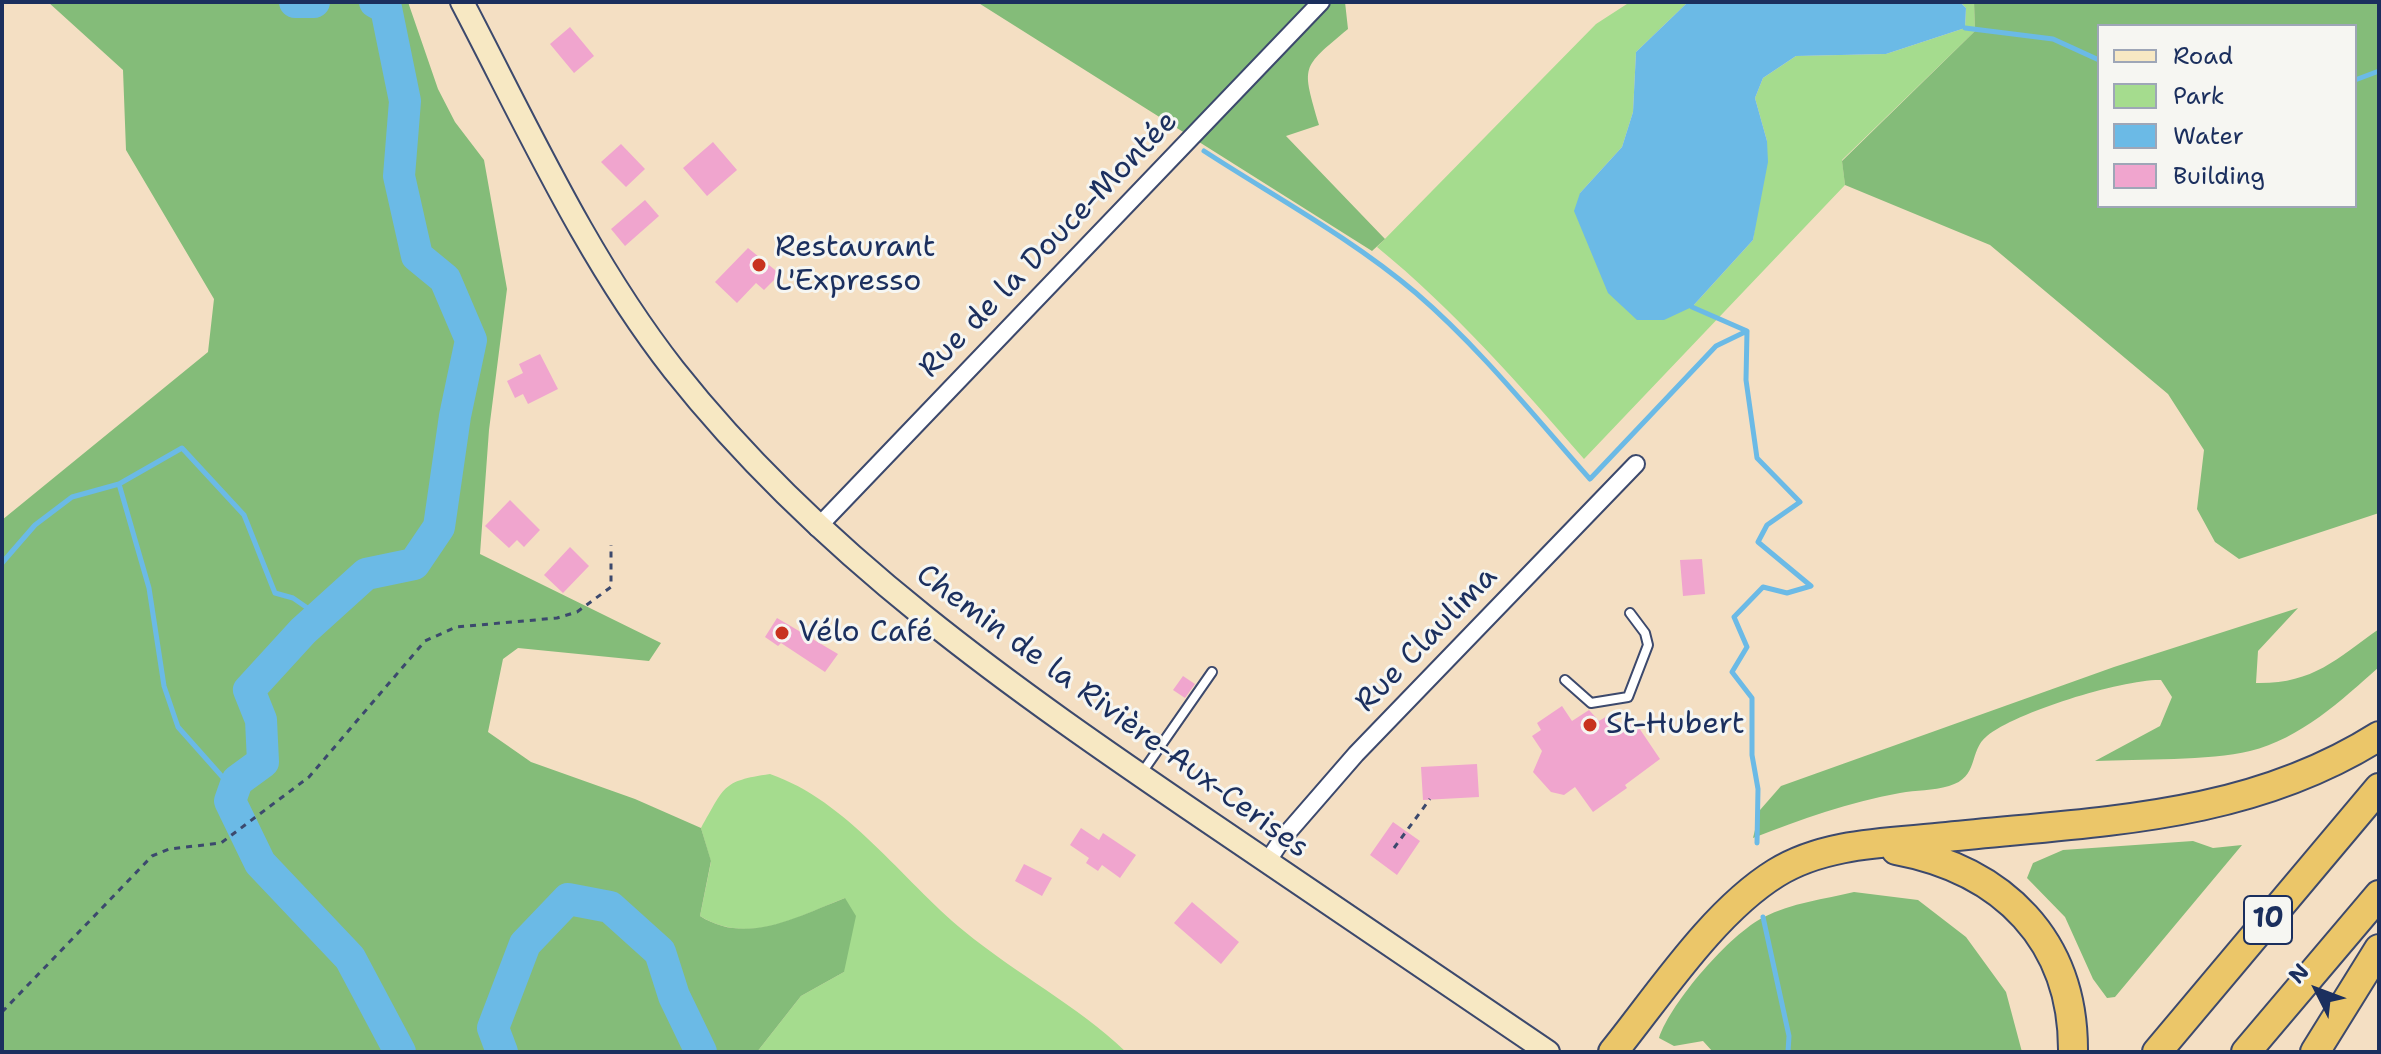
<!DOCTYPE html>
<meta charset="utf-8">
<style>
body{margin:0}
#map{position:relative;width:2381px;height:1054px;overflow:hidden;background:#f4dfc3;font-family:"Shantell Sans",sans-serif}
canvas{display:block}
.frame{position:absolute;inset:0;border:4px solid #1b2f5e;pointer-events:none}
.legend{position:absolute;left:2097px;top:24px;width:260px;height:184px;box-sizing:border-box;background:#f6f6f2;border:2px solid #9ea6b7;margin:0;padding:10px 14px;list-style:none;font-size:24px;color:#1b2f5e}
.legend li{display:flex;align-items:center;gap:16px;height:40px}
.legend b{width:40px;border:2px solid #9ea6b7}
.north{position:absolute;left:2277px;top:950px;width:80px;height:80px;-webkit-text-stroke:6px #f6f6f2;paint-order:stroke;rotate:312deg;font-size:22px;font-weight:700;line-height:32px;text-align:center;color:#1b2f5e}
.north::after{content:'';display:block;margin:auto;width:28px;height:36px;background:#1b2f5e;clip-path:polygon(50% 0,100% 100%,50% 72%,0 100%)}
</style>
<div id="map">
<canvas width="2381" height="1054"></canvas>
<div class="frame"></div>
<ul class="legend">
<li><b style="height:10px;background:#f7e8c3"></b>Road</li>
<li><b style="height:22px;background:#a5dc8e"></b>Park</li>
<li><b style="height:22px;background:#6bbae6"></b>Water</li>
<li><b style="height:22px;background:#f0a5ce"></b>Building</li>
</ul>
<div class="north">N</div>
</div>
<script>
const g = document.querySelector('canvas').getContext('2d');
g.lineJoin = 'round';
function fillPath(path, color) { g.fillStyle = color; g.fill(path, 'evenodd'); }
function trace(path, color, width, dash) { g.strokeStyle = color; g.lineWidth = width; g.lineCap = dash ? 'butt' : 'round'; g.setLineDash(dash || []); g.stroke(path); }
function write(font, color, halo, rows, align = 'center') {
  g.font = font + ' "Shantell Sans",sans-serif'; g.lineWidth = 6; g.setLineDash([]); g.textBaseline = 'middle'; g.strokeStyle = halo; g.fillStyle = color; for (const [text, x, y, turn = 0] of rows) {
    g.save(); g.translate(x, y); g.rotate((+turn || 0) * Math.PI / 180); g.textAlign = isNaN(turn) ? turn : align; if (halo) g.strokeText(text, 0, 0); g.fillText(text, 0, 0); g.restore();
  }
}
const green = new Path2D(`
 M1630,2H1688L1636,52L1633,112L1622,147L1580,193L1692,307L1753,240L1767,141L1755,98L1763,78L1796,56L1886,54L1965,28L1966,8L1960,2H1974L1975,31L1842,160L1845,185L1584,459C1519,384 1454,310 1377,247L1596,24Z
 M770,774C848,801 901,879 964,931C1016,974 1077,1005 1126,1052H757L801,996L844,972L845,898C797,917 749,946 700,916L711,862L701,828C725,787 721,781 770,774Z`);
const forest = new Path2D(`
 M48,2H408L438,89L455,122L484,160L507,289L489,430L480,554L661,643L649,661L518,648L503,659L488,732L531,762L635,799L701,828L711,861L700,916C747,946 798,916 845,898L856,916L844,972L801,996L757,1052H2V520L208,352L214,299L126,150L123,70Z
 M977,2H1345L1348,29C1300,69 1302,65 1319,125L1286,136L1385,239L1372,251Z
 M1974,2H2379V513L2239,559L2215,542L2197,509L2204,450L2168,394L1990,245L1845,185L1842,161L1975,31ZM2355,26V206H2099V26Z
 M2298,608L2258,651L2256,683C2313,684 2335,660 2379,629V667C2342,700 2300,739 2250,751C2209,761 2140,759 2095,761L2160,726L2172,697L2161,680C2123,679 2016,712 1987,736C1968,751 1980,777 1949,786C1933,791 1916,790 1900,793C1849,802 1802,819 1753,838L1760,810L1781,786L2114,667Z
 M2193,841L2213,848L2242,845L2115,997L2107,998L2093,979L2065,917L2027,878L2033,863L2063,850Z
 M1854,892L1918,900L1966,937L2006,992L2022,1052H1713L1703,1041L1674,1046L1659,1038C1671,1002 1730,934 1764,917C1791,903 1825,899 1854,892Z`);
const water = new Path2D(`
 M1688,2H1960L1966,8L1965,28L1886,54L1796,56L1763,78L1755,98L1767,141L1768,162L1753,240L1692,307L1664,320H1637L1608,293L1574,211L1580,193L1622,147L1633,112L1636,52Z`);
const stream = new Path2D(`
 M1965,28L2053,39L2099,60
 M2355,80L2379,71
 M1204,151C1275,197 1351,238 1416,293C1480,348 1534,416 1590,479L1716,346L1747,331
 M1692,307L1747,331L1746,380L1757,458L1800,502L1767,525L1758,542L1811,586L1787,593L1763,587L1734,617L1747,647L1732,672L1752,698V755L1758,789L1757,843
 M119,484L149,588L164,686L178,727L234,790
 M2,563L35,525L72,497L119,484L182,448L244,515L275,593L293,598L319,616
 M1763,917L1789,1036L1788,1052`);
const river = new Path2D(`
 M295,2H314
 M375,2L386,8L405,101L399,176L417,256L445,279L471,340L455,416L439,527L414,564L366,574L303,631L249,690L261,720L263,762L237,781L230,801L260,863L350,958L400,1052
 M502,1052L493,1028L525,944L568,899L610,907L660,952L674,996L701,1052`);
const building = new Path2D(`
 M570,27L594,56L574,73L550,44Z
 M713,142L737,170L707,196L683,168Z
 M621,144L645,169L626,187L601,162Z
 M645,200L659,216L625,246L611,229Z
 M748,248L780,274L764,290L756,283L737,303L715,282Z
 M540,354L558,389L528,404L523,394L515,398L507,381L523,373L519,364Z
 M510,500L540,530L524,547L517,540L509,548L485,526Z
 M570,547L589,566L563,593L544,575Z
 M1702,559L1705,594L1683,596L1680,560Z
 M777,618L838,654L825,672L781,643L778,646L765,637Z
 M1183,676L1195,684L1185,698L1173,690Z
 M1562,706L1572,721L1589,710L1599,721L1612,713L1619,724L1633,719L1660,759L1625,785L1627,788L1593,812L1575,787L1564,795L1551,792L1533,772L1542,751L1532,736L1541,730L1537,723Z
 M1477,764L1479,797L1423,800L1421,767Z
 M1393,822L1420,841L1397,875L1370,855Z
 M1081,828L1099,840L1103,833L1136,855L1120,878L1102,865L1098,871L1086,863L1089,858L1070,845Z
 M1024,864L1052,878L1042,896L1015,881Z
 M1192,902L1239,942L1221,964L1174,923Z`);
const path = new Path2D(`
 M1394,848L1430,799
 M2,1012L152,856L169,849L221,843L309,777L425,641L456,627L557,618L577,612L611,587V545`);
const service = new Path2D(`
 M1565,680L1591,703L1628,697L1648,645L1645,633L1630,613
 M1141,774L1212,672`);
const minor = new Path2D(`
 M817,528L1321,2
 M1267,862L1283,838L1356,754L1636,464`);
const secondary = new Path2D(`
 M462,2C527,126 587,259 674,370C821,556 1015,690 1209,822C1322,898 1435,975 1548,1052`);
const motorway = new Path2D(`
 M1896,850C2003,870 2074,940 2073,1052
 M1613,1052C1659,995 1713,912 1776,873C1826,842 1890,843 1947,837C2098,821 2246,820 2379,736
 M2157,1052L2379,788
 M2246,1052L2379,895
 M2315,1052L2379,949`);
const markers = [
 [759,265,8,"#c8321e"],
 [782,633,8,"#c8321e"],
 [1590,725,8,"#c8321e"]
];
const shields = [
 [2268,920,48]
];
const shieldNames = [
 ["10",2268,920]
];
const streetNames = [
 ["Rue de la Douce-Montée",1049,245,-46],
 ["Rue Claulima",1427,640,-46],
 ["Chemin de la Rivière-Aux-Cerises",1112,712,36]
];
const poiNames = [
 ["Restaurant",775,248],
 ["L'Expresso",775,282],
 ["Vélo Café",798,633],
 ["St-Hubert",1606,725]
];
fillPath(green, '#a5dc8e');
fillPath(forest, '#84bc79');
fillPath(water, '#6bbae6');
trace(stream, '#6bbae6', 5);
trace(river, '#6bbae6', 32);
fillPath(building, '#f0a5ce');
trace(service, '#3c496d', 12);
trace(minor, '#3c496d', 20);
trace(secondary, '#3c496d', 26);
trace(motorway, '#3c496d', 32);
trace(path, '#3c496d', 3, [6, 6]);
trace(service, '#fff', 8);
trace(minor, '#fff', 16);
trace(secondary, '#f7e8c3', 22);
trace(motorway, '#ebc669', 28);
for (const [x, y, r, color] of markers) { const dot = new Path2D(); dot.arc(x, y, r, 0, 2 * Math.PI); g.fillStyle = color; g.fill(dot); trace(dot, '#f6f6f2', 3); }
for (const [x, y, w] of shields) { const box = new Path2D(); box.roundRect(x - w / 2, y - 24, w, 48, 6); g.fillStyle = '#f6f6f2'; g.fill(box); trace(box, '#1b2f5e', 2); }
write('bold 28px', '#1b2f5e', null, shieldNames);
write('30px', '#1b2f5e', '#f6f6f2', streetNames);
write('30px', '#1b2f5e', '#f6f6f2', poiNames, 'left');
</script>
